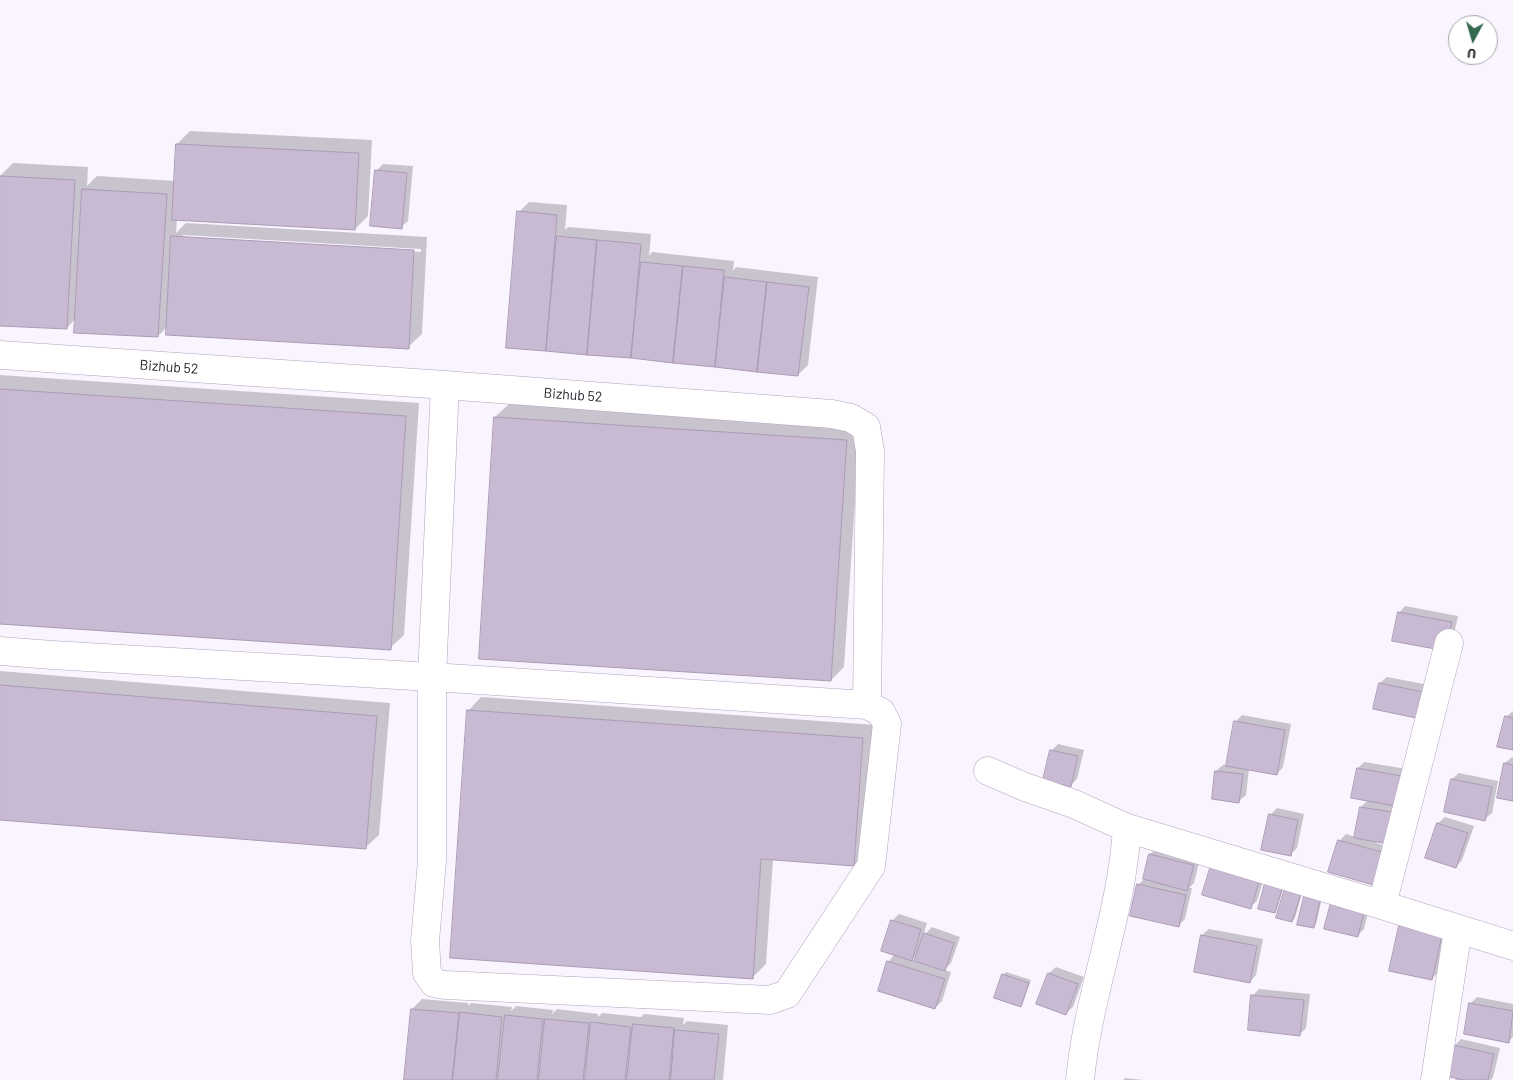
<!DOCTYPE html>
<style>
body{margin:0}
#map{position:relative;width:1513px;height:1080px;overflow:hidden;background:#faf4ff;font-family:Barlow,sans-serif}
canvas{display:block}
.north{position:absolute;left:1448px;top:15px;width:50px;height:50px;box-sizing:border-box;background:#fff;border:1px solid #a7a4a8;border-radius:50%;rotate:186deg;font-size:14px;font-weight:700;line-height:20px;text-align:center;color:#221c26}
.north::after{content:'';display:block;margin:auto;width:18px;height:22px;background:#346a50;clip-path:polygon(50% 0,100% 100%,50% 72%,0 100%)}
</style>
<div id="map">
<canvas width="1513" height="1080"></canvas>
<div class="north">U</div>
</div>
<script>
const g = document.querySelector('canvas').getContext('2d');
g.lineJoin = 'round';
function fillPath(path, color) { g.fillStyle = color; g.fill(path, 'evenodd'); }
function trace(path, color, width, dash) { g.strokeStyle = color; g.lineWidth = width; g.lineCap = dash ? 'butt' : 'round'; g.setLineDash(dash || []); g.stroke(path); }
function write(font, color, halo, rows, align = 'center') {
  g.font = font + ' Barlow,sans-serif'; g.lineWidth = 5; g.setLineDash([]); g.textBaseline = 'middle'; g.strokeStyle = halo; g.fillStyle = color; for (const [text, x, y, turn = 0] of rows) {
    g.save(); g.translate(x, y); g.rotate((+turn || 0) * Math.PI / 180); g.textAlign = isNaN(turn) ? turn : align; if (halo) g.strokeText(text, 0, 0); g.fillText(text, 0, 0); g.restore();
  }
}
const shadow = new Path2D(`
 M190,131L372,140L368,216L355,229L177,219L176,233L186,223L427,237L422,334L408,347L167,327L158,336L76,318L67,328L0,324V176L13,163L88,167L87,186L97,176L175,181L177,144ZM183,235L421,249V252L183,238Z
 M383,164L413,166L408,221L401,227L376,171Z
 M529,202L567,205L565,230L568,227L651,234L649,256L652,252L734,261L733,271L736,267L818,277L808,365L798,375L631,357L508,347L519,212Z
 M0,375L419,403L404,635L390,648L0,622Z
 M509,404L860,427L844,667L831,680L495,417Z
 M1405,606L1458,616L1452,643L1399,613Z
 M0,671L390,703L379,835L365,848L0,819Z
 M1387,677L1434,686L1428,711L1375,708L1380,683Z
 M481,697L876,725L867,851L854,865L773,859L766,964L753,977L468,711Z
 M1513,711V749L1506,717Z
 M1242,715L1291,724L1283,767L1277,774L1249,769L1246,795L1239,801L1216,771L1223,765H1227L1235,722Z
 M1058,744L1084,750L1077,779L1071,785L1051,751Z
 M1512,757H1513V800L1505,763Z
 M1364,762L1413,770L1408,799L1376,841V843L1395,848L1386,879L1339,841L1346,834L1356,837L1361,807L1368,800L1358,768Z
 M1459,773L1498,781L1492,813L1485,819L1452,779Z
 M1277,808L1304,814L1297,848L1290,855L1270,815Z
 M1445,817L1474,826L1462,860L1456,867L1427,857L1438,823Z
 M1157,848L1200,858L1194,883L1189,888H1192L1185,919L1178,926L1138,885L1144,879L1150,854Z
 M1219,859L1266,872L1257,901L1250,907Z
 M1285,883L1277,909L1274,912L1259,908Z
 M1303,890L1295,918L1292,921L1278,917Z
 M1323,894L1316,924L1313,927L1299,924Z
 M1371,901L1364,929L1357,936L1325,928Z
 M1409,911L1449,919L1438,972L1432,979Z
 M899,914L927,923L923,936L932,927L960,937L951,963L944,970L951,972L942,1001L935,1008L888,962L895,954L892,921ZM919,952L916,961L911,960Z
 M1209,929L1263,939L1256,975L1250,982L1195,971L1202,935Z
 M1056,967L1084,977L1073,1007L1066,1013L1038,1003L1049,973Z
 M1006,972L1031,980L1023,1002L1020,1005L1003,975Z
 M1259,989L1310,994L1306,1028L1300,1034L1253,995Z
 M1477,997L1513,1004V1037L1509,1041L1470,1004Z
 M422,999L468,1003V1006L471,1003L512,1007L511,1011L516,1006L553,1010L552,1014L557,1009L598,1014V1017L602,1013L641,1017L644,1014L684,1018L683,1025L687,1021L728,1025L723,1080H405L412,1009Z
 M1461,1039L1500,1048L1493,1077L1491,1080H1455L1457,1077L1454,1046Z
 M1125,1078L1143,1080H1123Z`);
const building = new Path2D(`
 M176,144L359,153L355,230L172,220Z
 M375,170L407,173L402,229L370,226Z
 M0,176L75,180L67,329L0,326Z
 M82,189L167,194L158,337L74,333Z
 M517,211L557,215L546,351L506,348Z
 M171,236L414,250L409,349L166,335Z
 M557,236L597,240L587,355L546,351Z
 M597,240L641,244L631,358L587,355Z
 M641,262L683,266L673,363L631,358Z
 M683,266L724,270L715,367L673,363Z
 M725,277L767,282L757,372L715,367Z
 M767,282L809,287L798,376L757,372Z
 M0,389L406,416L391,650L0,624Z
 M494,417L847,440L831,681L479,659Z
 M1398,612L1452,622L1446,651L1392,641Z
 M1379,683L1428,693L1421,719L1373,709Z
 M0,685L377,716L366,849L0,820Z
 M467,710L863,738L854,866L761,859L753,979L450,958Z
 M1505,716L1513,718V750L1497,747Z
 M1234,721L1285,730L1277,775L1226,766Z
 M1050,750L1078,756L1071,787L1043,780Z
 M1504,763L1513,765V801L1497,798Z
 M1357,768L1407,777L1401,807L1351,798Z
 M1215,771L1243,774L1239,803L1212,799Z
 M1451,779L1492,787L1485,821L1444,812Z
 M1360,807L1399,813L1394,845L1354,838Z
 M1269,814L1298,820L1291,856L1261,850Z
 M1437,823L1468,833L1456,868L1425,858Z
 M1338,840L1389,854L1380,887L1328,872Z
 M1149,854L1194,865L1187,891L1143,879Z
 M1211,865L1260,878L1251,909L1202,895Z
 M1266,880L1283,885L1275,913L1258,909Z
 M1137,884L1186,895L1179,927L1130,916Z
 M1285,888L1301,893L1292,922L1276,918Z
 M1305,893L1321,896L1314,928L1297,925Z
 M1332,899L1365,908L1358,937L1324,929Z
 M1401,917L1444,926L1432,980L1389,971Z
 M891,920L921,929L912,961L881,951Z
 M924,933L954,943L945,971L914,961Z
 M1201,935L1257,946L1250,983L1194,972Z
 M887,961L945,979L935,1009L878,991Z
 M1048,973L1078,984L1066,1015L1036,1004Z
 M1002,974L1029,983L1021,1007L994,998Z
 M1251,995L1304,1000L1300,1036L1248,1030Z
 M1469,1003L1513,1011L1509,1043L1464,1034Z
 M411,1009L459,1013L452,1080H404Z
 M460,1012L502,1017L496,1080H453Z
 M505,1015L543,1019L537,1080H498Z
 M545,1019L589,1023L583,1080H539Z
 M591,1022L631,1027L625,1080H585Z
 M633,1024L674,1028L669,1080H627Z
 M675,1030L719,1034L714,1080H671Z
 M1453,1045L1494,1054L1488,1080H1463L1446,1076Z`);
const minor = new Path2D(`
 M0,355L445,385L832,414L851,418L866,427L870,451L867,705
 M0,651L52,655L432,677L867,705L881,712L887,724L871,866L787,994L770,1000L445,985L434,983L427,973L425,941L432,861V677L445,385
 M988,771L1025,787L1074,804L1127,828
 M1382,905L1449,643
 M1080,1080C1088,995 1122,913 1127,828L1382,905L1513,946
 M1435,1080L1458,929`);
const streetNames = [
 ["Bizhub 52",169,367,4],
 ["Bizhub 52",573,395,4]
];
fillPath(shadow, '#0003');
fillPath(building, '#c9bad4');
trace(building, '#aa9bb5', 1);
trace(minor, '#b2a3bd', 29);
trace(minor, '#fff', 28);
write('14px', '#221c26', '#fff', streetNames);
</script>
